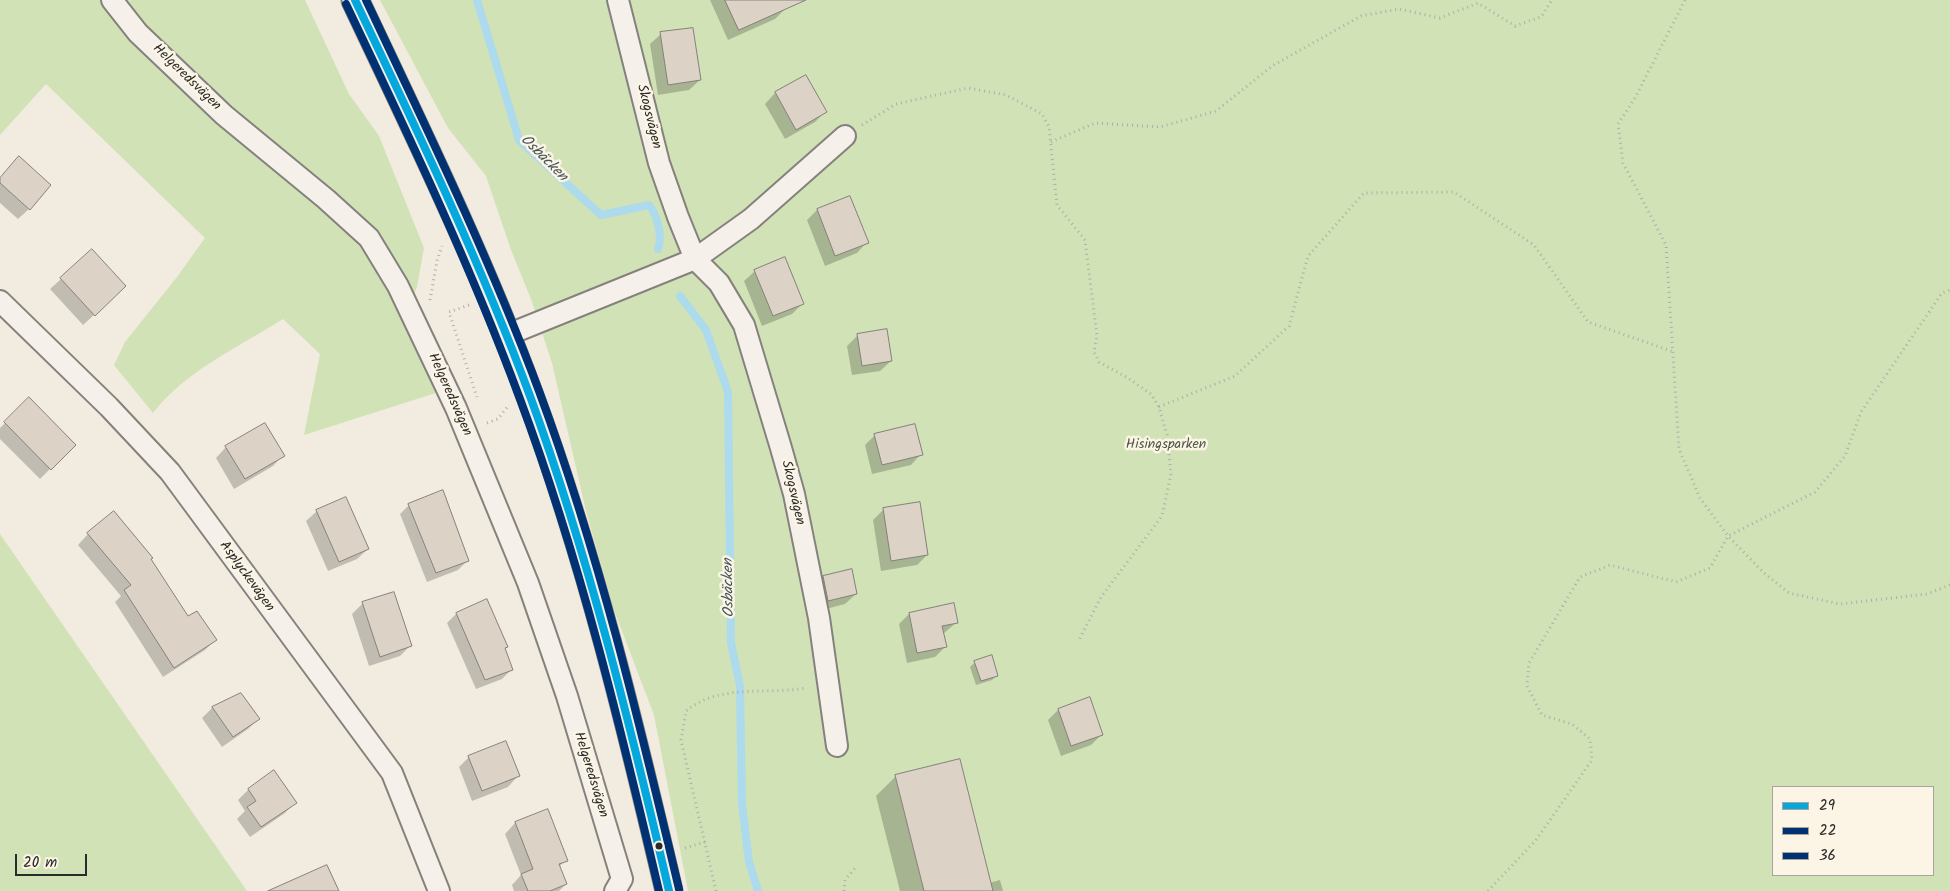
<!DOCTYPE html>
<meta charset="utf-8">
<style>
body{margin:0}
#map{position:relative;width:1950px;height:891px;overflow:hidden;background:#f2ebdf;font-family:Kalam,sans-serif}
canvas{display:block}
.legend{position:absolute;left:1772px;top:786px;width:162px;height:90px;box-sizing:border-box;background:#fcf5e5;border:1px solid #a8a49b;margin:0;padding:6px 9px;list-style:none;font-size:15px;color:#2b2b2b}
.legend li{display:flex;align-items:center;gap:10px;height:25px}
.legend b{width:25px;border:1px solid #a8a49b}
.scale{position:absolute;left:15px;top:854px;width:72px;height:22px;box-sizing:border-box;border:2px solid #2b2b2b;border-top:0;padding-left:6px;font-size:15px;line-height:18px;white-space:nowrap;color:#2b2b2b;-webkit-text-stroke:4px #fcf5e5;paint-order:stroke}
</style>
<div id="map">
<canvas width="1950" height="891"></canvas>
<ul class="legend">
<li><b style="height:6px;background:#04a8dd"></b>29</li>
<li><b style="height:6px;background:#003273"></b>22</li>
<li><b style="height:6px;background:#003273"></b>36</li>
</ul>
<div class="scale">20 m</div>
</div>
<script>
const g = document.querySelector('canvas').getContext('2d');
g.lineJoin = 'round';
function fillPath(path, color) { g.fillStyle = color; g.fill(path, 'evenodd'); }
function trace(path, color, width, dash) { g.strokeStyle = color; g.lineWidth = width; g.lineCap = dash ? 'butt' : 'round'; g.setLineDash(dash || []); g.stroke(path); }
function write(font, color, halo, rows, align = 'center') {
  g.font = font + ' Kalam,sans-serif'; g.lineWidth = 5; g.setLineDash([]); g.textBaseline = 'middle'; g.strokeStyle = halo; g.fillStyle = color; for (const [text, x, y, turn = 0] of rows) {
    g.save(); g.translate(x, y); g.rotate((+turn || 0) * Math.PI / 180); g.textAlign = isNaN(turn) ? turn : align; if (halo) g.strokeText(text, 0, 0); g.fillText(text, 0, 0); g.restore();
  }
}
const green = new Path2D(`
 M0,0H305L349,94L379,136L424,248L417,287L405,316L442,391L304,435L320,354L283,319C239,347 185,371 153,413L114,365L125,342L177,277L205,238L46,84L0,135Z
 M380,0H1950V891H688L654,715L614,610L586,511L552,363L531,299L511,250L486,176L448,128ZM1774,787H1934V875H1774Z
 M0,534L247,891H0Z`);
const shadow = new Path2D(`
 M710,0H782L786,8L775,19L728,40Z
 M661,34L700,80L689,90L658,95L650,44Z
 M805,76L825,112L815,122L785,139L765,104L775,93Z
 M0,179L29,209L18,219L0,203Z
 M817,210L867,242L857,253L825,266L807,220Z
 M755,271L802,304L792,314L762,326L744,281Z
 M61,279L114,297L83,325L50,289Z
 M858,335L891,361L880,371L852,375L847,346Z
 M29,399L74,445L40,479L0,439V428Z
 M875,435L921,454L911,465L872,474L865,445Z
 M226,447L283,455L273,466L234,489L216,458Z
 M409,505L467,561L458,570L427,582L400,514Z
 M884,509L927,555L917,565L881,571L873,520Z
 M317,511L368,549L357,559L328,571L306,521Z
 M88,534L150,559L188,618L215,640L205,650L163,677L115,602L121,596L78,545Z
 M823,577L856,594L845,604L818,611L813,588Z
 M363,603L410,646L400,656L369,666L352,614Z
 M456,614L504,649L511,670L502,679L476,689L447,623Z
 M909,614L957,622L943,634L945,647L935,657L907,663L899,624Z
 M975,662L997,675L992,680L976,685L970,667Z
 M241,694L258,719L248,729L222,747L202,718L212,708Z
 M1058,710L1102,734L1091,745L1061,756L1048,720Z
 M469,757L518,776L508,787L472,801L459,767Z
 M274,772L295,802L285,813L250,837L237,819L245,811L238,800L248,790Z
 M896,776L989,883L1000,880L1003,891H900L876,796Z
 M547,811L566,860L559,867L566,884L559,891H514L512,885L521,875L505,834L515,823Z`);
const stream = new Path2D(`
 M477,0L519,140L601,215L649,205C657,215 663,236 658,249
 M680,296L706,330L728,392L731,643L740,686L742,804L749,862L758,891`);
const building = new Path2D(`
 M725,0H806L739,30Z
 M693,28L701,80L668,85L660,32Z
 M806,75L827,112L796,130L775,92Z
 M19,156L51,185L30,210L0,183V178Z
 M850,196L869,243L835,256L817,209Z
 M92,249L126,286L95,316L60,278Z
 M785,257L804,304L773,316L754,270Z
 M887,329L892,361L862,366L857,334Z
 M29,397L76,445L51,470L4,422Z
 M265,423L285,456L245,479L225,446Z
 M915,424L923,455L882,465L874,434Z
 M443,490L469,561L436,573L408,504Z
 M346,497L369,549L339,562L316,510Z
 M920,502L928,555L891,561L883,508Z
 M114,511L153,558L151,559L188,616L197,611L217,640L174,668L124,590L131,585L87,533Z
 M852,569L857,594L828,601L823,576Z
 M394,592L412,646L380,657L362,602Z
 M487,599L508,647L505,648L513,670L485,680L456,613Z
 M954,603L958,623L942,626L947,647L917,653L909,613Z
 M992,655L998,676L981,681L974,661Z
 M241,693L260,719L233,737L212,707Z
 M1090,697L1103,735L1071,746L1058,709Z
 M506,741L520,776L482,791L468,756Z
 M960,759L993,891H924L895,775Z
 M274,770L297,803L261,827L247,807L256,801L248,789Z
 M548,809L568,861L559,864L567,884L550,891H528L521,874L533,869L515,822Z
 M327,865L339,891H268Z`);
const path = new Path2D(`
 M1685,0L1635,98L1618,124L1623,163L1666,245L1679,449L1700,498L1728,536L1764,573L1789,593L1840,604L1927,594L1950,585
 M862,125L896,104L968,88L1006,95L1042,114L1049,127L1057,205L1085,240L1097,336L1094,352L1099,362L1128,378L1151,394L1159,407L1167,435L1171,474L1162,516L1101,597L1079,640
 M1051,142L1095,123L1160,127L1216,111L1272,66L1361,16L1399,9L1440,18L1478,3L1515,26L1541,17L1552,0
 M430,300L437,261L442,246
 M469,305L449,312L477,397
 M1159,407L1235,376L1289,326L1308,256L1364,193L1454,192L1534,245L1588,322L1674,352
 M487,423L498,419L508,406
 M685,848L705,842
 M716,891L681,740L686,711C720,683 766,695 806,688
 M844,891L845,880L856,867
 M1488,891L1536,840L1592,760L1590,739L1572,724L1542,715L1527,686L1529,663L1580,577L1610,565L1676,582L1710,568L1728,536L1815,492L1845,456L1861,412L1942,293L1950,290`);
const minor = new Path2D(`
 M112,0L138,33L224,115L326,199L369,238L398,286L456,408L528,583L567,696L622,879L615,891
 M618,0L659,163L678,217L695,259L719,283L744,325L781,448L794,494L819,618L837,746
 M0,301L109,407L170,472L392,773L439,891
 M507,335L695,259L751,219L845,136`);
const tertiary = new Path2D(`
 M355,0C416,129 481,262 530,396C590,558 630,724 669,891`);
const bus1 = new Path2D(`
 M355,0C417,130 480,261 530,396C589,557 630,724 669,891`);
const bus2 = new Path2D(`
 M346,4C408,134 470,264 520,399C580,559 620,725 659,891`);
const bus3 = new Path2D(`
 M366,0C427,129 489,257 539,391C599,553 639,721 679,889`);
const markers = [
 [659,846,4.5,"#2b2b2b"]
];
const streetNames = [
 ["Helgeredsvägen",186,78,44],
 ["Skogsvägen",648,117,76],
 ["Helgeredsvägen",449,395,66],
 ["Skogsvägen",792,493,77],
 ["Asplyckevägen",246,577,54],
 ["Helgeredsvägen",590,775,73]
];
const parkNames = [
 ["Hisingsparken",1166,446]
];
const waterNames = [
 ["Osbäcken",543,159,45],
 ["Osbäcken",730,588,-91]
];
fillPath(green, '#d1e2b7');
fillPath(shadow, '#0003');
trace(stream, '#addaec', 8);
fillPath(building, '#dcd2c5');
trace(building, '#85817c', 1);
trace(minor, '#85817c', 24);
trace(tertiary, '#85817c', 29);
trace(path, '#b0ada9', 3, [1, 4]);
trace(minor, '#f5f1ea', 20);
trace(tertiary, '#f5f1ea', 25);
trace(bus1, '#04a8dd', 8);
trace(bus2, '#003273', 8);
trace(bus3, '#003273', 8);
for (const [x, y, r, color] of markers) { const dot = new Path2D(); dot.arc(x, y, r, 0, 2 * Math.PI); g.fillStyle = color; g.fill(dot); trace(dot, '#fcf5e5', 2); }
write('14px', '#2b2b2b', '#fcf5e5', streetNames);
write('14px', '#4e5746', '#fcf5e5', parkNames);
write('italic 15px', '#44555c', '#fcf5e5', waterNames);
</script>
